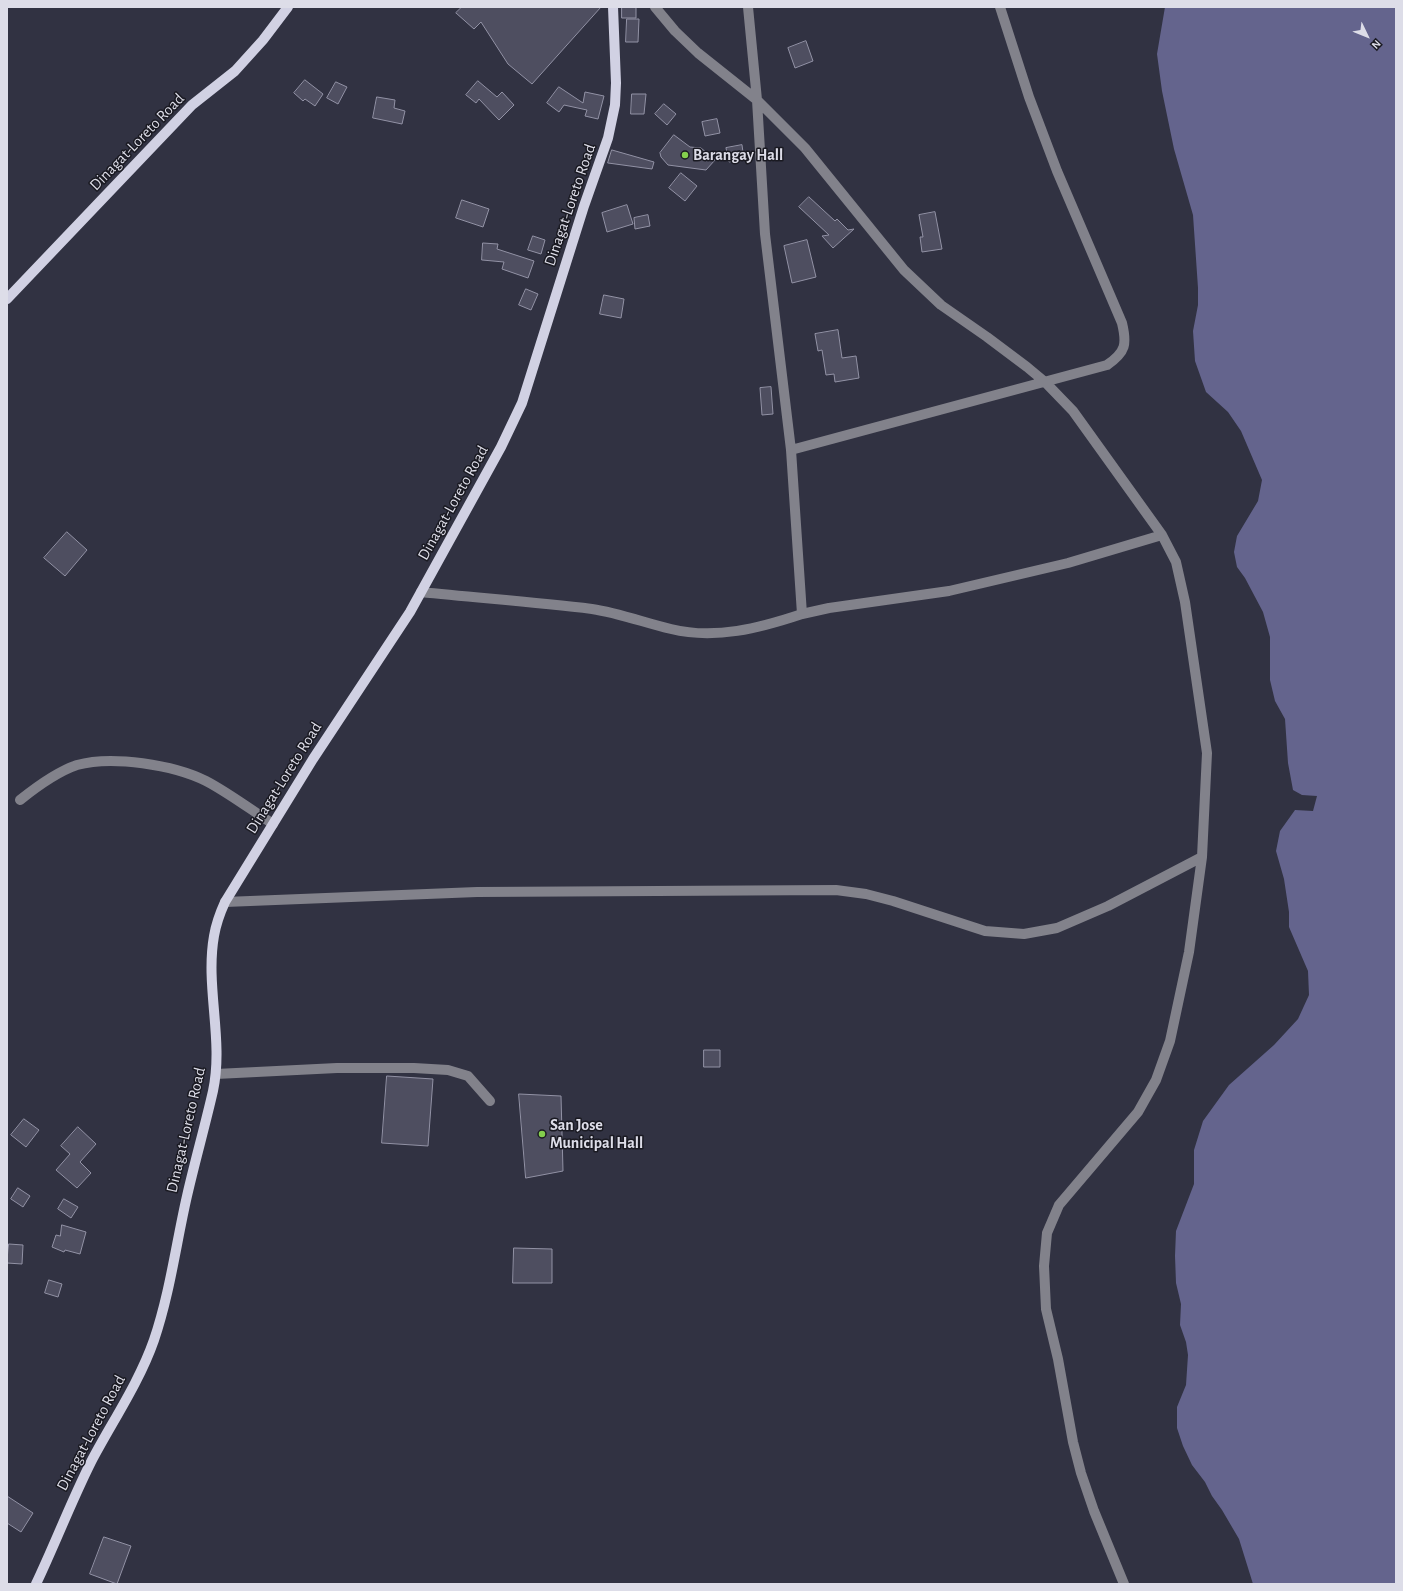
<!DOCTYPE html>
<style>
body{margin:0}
#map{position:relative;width:1403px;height:1591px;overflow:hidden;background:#313242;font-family:"Alegreya Sans",sans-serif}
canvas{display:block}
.frame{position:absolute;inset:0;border:8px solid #dddde8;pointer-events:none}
.north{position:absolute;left:1347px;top:16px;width:40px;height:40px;-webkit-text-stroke:3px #1a1a22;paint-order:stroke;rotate:133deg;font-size:11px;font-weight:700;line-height:16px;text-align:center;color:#dddde8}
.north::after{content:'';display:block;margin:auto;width:14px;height:18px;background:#dddde8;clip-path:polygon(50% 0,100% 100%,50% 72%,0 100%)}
</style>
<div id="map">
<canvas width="1403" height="1591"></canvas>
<div class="frame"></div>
<div class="north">N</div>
</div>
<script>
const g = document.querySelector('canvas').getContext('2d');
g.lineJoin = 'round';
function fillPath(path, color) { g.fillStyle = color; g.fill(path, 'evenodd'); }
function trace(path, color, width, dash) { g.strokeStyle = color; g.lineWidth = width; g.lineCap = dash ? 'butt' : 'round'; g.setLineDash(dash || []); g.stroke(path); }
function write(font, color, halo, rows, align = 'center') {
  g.font = font + ' "Alegreya Sans",sans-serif'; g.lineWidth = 3; g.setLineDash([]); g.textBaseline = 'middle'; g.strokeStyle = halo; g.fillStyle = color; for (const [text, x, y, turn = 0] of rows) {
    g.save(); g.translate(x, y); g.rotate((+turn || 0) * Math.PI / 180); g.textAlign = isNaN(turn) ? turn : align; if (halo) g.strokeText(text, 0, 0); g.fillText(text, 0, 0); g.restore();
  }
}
const water = new Path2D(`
 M1165,7H1396V1584H1253L1239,1539L1222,1510L1212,1496L1205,1482L1192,1465L1183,1446L1177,1428V1407L1186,1385L1188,1355L1186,1342L1180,1325L1181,1304L1176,1283L1175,1256L1176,1231L1194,1184V1150L1203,1121L1229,1085L1274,1045L1298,1019L1309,995L1308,971L1289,927V912L1284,879L1276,851L1280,831L1295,810L1313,811L1317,796L1302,795L1293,790L1288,763L1285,719L1275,701L1270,680V637L1263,612L1245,578L1237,567L1234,552L1237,536L1258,501L1262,480L1241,431L1228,412L1206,392L1195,361L1193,331L1198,305V288L1193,215L1174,149L1162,91L1157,54Z`);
const building = new Path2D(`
 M462,7H601L532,84L508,64L481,22L474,29L456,13Z
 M622,7H636V18H622Z
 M627,19H639L638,42H626Z
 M806,41L813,61L795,68L788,48Z
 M305,80L323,94L315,106L305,99L303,101L294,93Z
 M478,81L497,97L502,92L514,105L499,120L479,99L476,103L466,95Z
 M336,82L347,87L338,104L327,98Z
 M559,87L583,103L585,92L604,96L598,119L585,116L587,110L564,105L559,112L547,103Z
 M632,94H646L644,114H631Z
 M377,97L395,100L394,108L405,111L402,124L373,118Z
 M664,104L676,114L667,125L655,114Z
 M717,119L720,133L705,136L702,122Z
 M674,135L690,147L701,148L715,160L706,170L668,165L661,157L660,153Z
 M742,145L744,159L729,162L726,148Z
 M612,150L654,162L652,169L608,163Z
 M681,173L697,186L685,201L669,188Z
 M809,197L835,221L837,219L848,230L854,229L833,248L822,236L829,235L799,207Z
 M462,200L489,209L483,227L456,218Z
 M627,205L633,224L607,232L602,213Z
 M935,212L942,249L922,252L920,237H923L919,215Z
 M648,215L650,226L635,229L634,218Z
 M533,236L545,240L541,254L528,250Z
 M807,240L816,277L792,283L784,246Z
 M483,243L498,244L497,249L534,261L528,278L502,269L504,262L482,260Z
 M526,289L538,294L531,310L519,305Z
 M604,295L624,299L621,318L600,314Z
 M838,330L842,358L856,356L859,378L835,382L834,374L826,375L822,350L818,351L815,334Z
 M771,387L773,414L762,415L760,388Z
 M67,532L87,550L65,576L44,558Z
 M704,1050H720V1067H704Z
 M387,1076L433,1079L428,1146L382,1143Z
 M519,1094L561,1096L563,1171L526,1178Z
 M24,1119L39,1130L26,1147L11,1135Z
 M78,1127L96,1144L80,1162L91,1173L77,1188L56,1170L70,1154L61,1146Z
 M18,1188L30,1196L23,1207L11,1199Z
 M64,1199L78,1207L71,1218L58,1209Z
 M62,1225L86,1232L80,1254L65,1250L64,1252L52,1247L56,1235L60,1236Z
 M9,1244L23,1245L22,1264L7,1263Z
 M514,1248L552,1249V1283H513Z
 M49,1280L62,1284L58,1297L45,1293Z
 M7,1496L33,1513L21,1532L7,1523Z
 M104,1537L131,1546L117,1584L90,1574Z`);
const minor = new Path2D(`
 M655,7L675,31L698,53L757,100L805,148L904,270L941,305L987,337L1027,367L1045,382L1073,411L1162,535L1176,562L1185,602L1207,753L1202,857L1189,952L1170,1041L1156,1080L1138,1112L1059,1205L1047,1233L1044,1266L1046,1309L1058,1359L1073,1442L1081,1473L1094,1511L1124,1584
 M748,7L757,100L765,234L791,450
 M1000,7L1029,97L1057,171L1122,323C1127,344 1126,352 1107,365L791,450L802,614L829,608L949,591L1068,563L1162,535
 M421,592C478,598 535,602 592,609C619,613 645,623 671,629C715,640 760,628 802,614
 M20,800C35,788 59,771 77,765C112,755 174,765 206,781C229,793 251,810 273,824
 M225,902L477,892L836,890L866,894L893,901L985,931L1024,934L1057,928L1108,906L1202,857
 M216,1074L337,1068H414L448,1070L468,1076L490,1101`);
const major = new Path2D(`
 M7,299L192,105L235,71L263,40L288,7
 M36,1584C55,1544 71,1502 91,1462C112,1422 139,1383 154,1340C170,1293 176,1244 187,1196C195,1161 205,1126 213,1091C224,1040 205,987 214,936C216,924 220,913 225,902L313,759L410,612L501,447L522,403L584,206L608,138L615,105L616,83L613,7`);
const markers = [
 [685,155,4,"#84cf4d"],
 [542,1134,4,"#84cf4d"]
];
const streetNames = [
 ["Dinagat-Loreto Road",137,142,-46],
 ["Dinagat-Loreto Road",570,205,-71],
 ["Dinagat-Loreto Road",453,503,-61],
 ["Dinagat-Loreto Road",284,778,-58],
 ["Dinagat-Loreto Road",186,1130,-77],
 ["Dinagat-Loreto Road",91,1433,-62]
];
const poiNames = [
 ["Barangay Hall",693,155],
 ["San Jose",550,1125],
 ["Municipal Hall",550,1143]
];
fillPath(water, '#64648d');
fillPath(building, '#4e4e60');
trace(building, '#9292a5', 1);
trace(minor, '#82828b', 10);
trace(major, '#d1d1e3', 10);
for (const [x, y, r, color] of markers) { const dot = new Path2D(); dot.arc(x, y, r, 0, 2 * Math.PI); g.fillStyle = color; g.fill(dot); trace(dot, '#1a1a22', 1.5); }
write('16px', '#dddde8', '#1a1a22', streetNames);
write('bold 16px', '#dddde8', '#1a1a22', poiNames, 'left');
</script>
